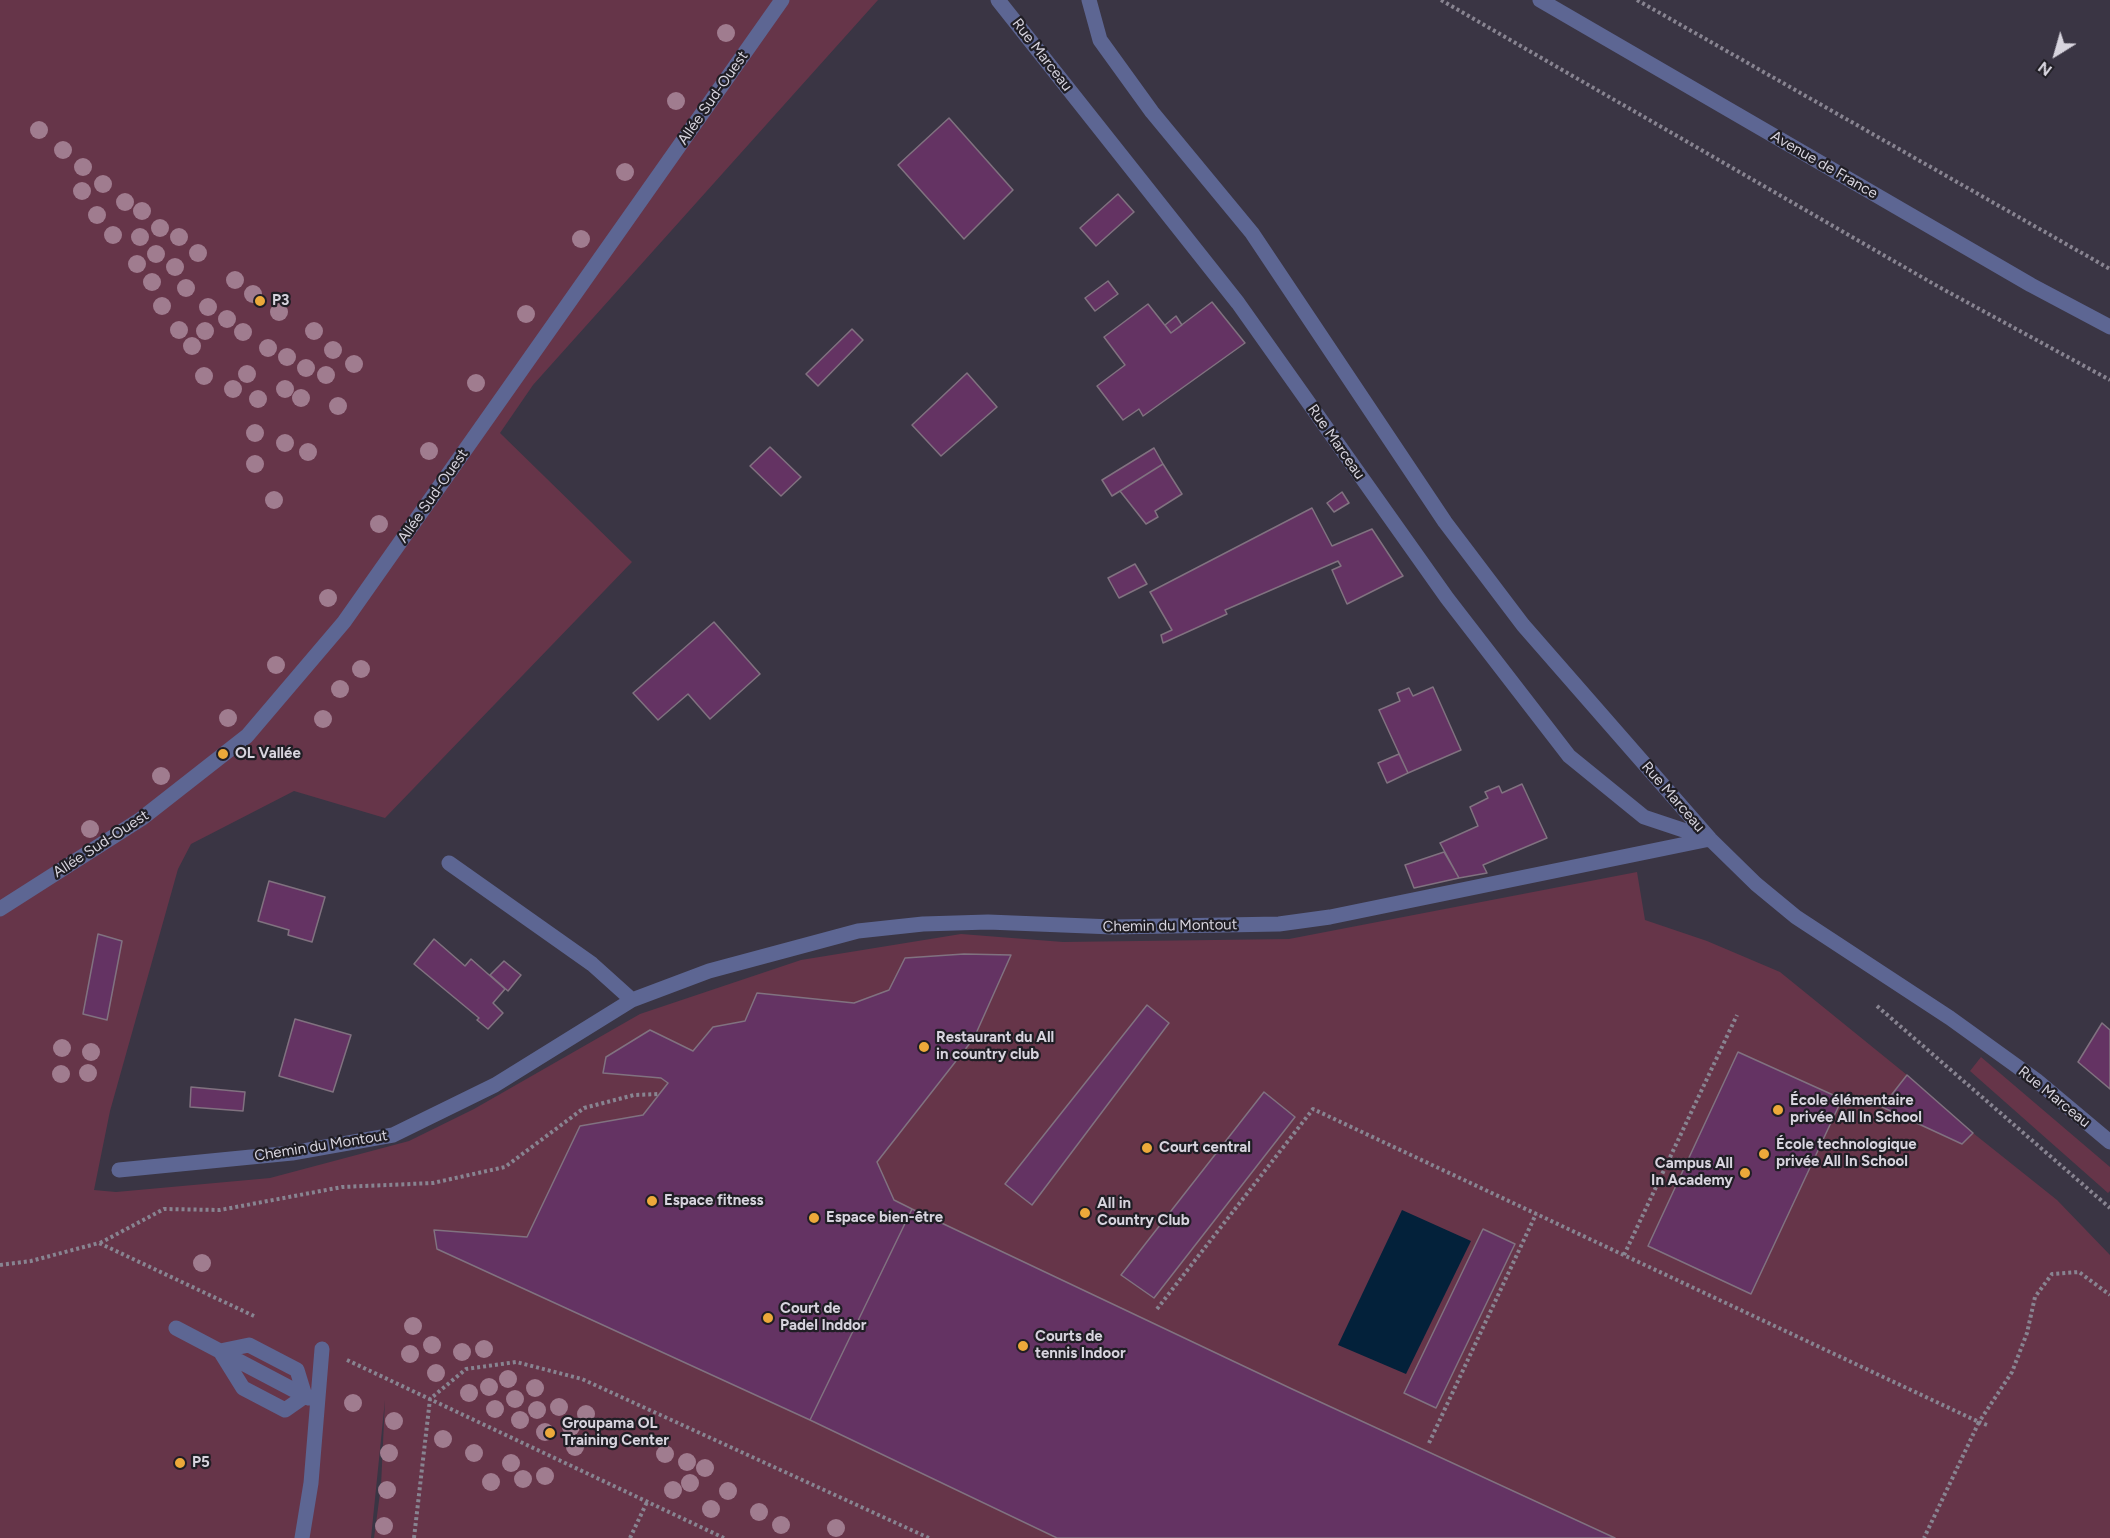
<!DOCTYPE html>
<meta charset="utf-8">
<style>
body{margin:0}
#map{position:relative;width:2110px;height:1538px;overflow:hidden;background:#3a3544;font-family:Figtree,sans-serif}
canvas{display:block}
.north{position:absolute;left:2026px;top:24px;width:60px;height:60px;-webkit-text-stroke:4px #201e25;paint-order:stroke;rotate:217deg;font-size:16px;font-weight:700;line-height:24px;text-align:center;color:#d7d4de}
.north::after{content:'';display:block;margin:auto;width:21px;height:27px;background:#d7d4de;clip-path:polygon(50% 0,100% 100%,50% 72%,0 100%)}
</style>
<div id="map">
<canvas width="2110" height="1538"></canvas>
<div class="north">N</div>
</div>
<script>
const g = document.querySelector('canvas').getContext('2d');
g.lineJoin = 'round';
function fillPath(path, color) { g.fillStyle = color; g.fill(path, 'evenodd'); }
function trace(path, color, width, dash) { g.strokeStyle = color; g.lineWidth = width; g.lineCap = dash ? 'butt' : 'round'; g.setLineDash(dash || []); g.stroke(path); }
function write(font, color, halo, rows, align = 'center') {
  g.font = font + ' Figtree,sans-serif'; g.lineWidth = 4.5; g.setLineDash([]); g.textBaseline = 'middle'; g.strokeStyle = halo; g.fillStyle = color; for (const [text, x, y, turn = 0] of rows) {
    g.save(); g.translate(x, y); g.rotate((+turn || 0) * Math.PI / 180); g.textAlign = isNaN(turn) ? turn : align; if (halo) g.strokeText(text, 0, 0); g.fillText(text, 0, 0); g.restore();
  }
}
const green = new Path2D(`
 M0,0H878L533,385L500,433L632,562L385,818L294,791L191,844L178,869L110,1111L94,1190L116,1192L270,1178L409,1141L474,1109L640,1014L801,960L961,934L1063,942L1289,939L1637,872L1645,920L1707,941L1780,972L1907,1075L1973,1133L2057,1200L2110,1255V1538H374L381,1486L385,1400L371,1538H0Z
 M1981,1057L2110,1167V1191L2108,1193L1970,1071Z`);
const water = new Path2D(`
 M1402,1210L1471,1241L1406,1374L1338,1345Z`);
const building = new Path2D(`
 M949,118L1013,190L964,239L898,165Z
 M1118,194L1134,212L1096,246L1080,228Z
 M1108,281L1118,294L1095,311L1085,298Z
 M1212,302L1245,343L1143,416L1139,409L1123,420L1097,386L1125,365L1104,337L1148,304L1171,333Z
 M1176,316L1182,325L1171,333L1165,325Z
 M852,329L863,340L818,386L806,374Z
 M967,373L997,407L941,456L912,425Z
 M770,447L801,477L781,496L750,466Z
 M1154,448L1163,464L1112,496L1102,480Z
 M1163,464L1182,494L1155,511L1158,517L1146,524L1120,491Z
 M1342,492L1349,503L1334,512L1327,503Z
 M1312,508L1332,546L1372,529L1403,576L1347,604L1332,570L1341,566L1338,561L1225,610L1227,614L1163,643L1161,635L1172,630L1150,592Z
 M1135,564L1147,584L1119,598L1108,578Z
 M714,622L760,674L710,719L688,694L658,720L633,693Z
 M1433,687L1461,750L1408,773L1379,710L1400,701L1397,693L1409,688L1413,696Z
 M1399,754L1408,773L1387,783L1378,763Z
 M1522,784L1547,838L1483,865L1487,873L1459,878L1440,843L1478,826L1470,807L1488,798L1485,792L1499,786L1502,793Z
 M1444,852L1459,878L1414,888L1405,865Z
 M269,881L325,897L312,942L288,935L289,930L258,921Z
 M98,934L122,941L107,1020L83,1014Z
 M434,939L465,966L471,959L505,989L493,1003L503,1013L488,1029L477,1020L479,1018L414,964Z
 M964,954L1011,955L974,1038L877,1162L894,1200L912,1209L810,1420L437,1249L434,1230L527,1237L580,1126L643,1115L668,1083L661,1078L603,1073L606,1057L650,1030L693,1051L713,1027L745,1021L757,993L854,1003L889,990L905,958Z
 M504,961L521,975L508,991L490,975Z
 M1147,1005L1169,1023L1032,1205L1005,1184Z
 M295,1019L351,1035L333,1092L279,1076Z
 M2102,1023L2110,1030V1089L2078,1062Z
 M1738,1052L1842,1099L1751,1294L1648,1246Z
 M1907,1075L1973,1133L1962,1144L1882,1107Z
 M191,1087L245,1092L243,1111L190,1107Z
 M1264,1092L1295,1117L1154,1298L1121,1275Z
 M912,1209L1292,1389L1615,1538H1057L810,1420Z
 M1483,1229L1515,1244L1436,1408L1404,1393Z`);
const path = new Path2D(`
 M1441,0L1939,287L2110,380
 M1637,0L2110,269
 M1877,1006L2110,1208
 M100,1243L164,1209L220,1210L342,1187L433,1183L505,1167L584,1108L634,1095L660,1094
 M1624,1255L1737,1015
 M0,1265L31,1261L99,1243L254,1316
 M1157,1309L1313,1109L1979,1422L1924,1538
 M347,1360L724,1538
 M1987,1425L1979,1422L2012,1372L2027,1333L2035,1297L2052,1274L2079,1272L2110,1295
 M1429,1443L1536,1214
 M414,1538L430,1399L466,1369L516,1362L582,1379L929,1538
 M630,1538L647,1502`);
const minor = new Path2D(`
 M998,0L1238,303L1447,598L1569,756L1644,817L1710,839
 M1089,0L1100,40L1152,112L1252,233L1445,522L1523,625L1710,839L1756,884L1796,917L1950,1018L2036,1080L2110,1142
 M1540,0L2031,285L2110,327
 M449,863L592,964L632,1000
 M0,909L141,819L247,736L344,622L782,0
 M119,1170L292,1153L393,1135L495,1085L632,1000L709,971L858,931L923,924L988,922L1113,927L1279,924L1330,917L1710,839
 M176,1328L309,1398
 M249,1345L297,1370L305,1396L285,1410L243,1388L220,1351Z
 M302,1538L311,1483L322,1349`);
const trees = [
 [726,33],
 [676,101],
 [39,130],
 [63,150],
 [83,167],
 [625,172],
 [103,184],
 [82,191],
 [125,202],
 [142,211],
 [97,215],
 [160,228],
 [113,235],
 [140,237],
 [179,237],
 [581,239],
 [198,253],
 [156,254],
 [137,264],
 [175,267],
 [235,280],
 [152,282],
 [186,288],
 [253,294],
 [162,306],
 [208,307],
 [279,312],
 [526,314],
 [227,319],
 [179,330],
 [205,331],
 [314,331],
 [243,332],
 [192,346],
 [268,348],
 [333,350],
 [287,357],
 [354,364],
 [306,368],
 [247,374],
 [326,375],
 [204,376],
 [476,383],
 [233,389],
 [285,389],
 [301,398],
 [258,399],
 [338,406],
 [255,433],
 [285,443],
 [429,451],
 [308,452],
 [255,464],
 [274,500],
 [379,524],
 [328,598],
 [276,665],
 [361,669],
 [340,689],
 [228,718],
 [323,719],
 [161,776],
 [90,829],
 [62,1048],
 [91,1052],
 [88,1073],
 [61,1074],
 [202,1263],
 [413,1326],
 [432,1345],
 [484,1349],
 [462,1352],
 [410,1354],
 [436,1373],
 [508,1379],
 [489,1387],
 [535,1388],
 [469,1393],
 [515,1399],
 [353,1403],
 [559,1407],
 [495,1409],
 [537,1410],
 [586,1414],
 [520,1420],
 [394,1421],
 [571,1427],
 [545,1432],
 [443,1439],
 [575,1447],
 [389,1453],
 [474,1453],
 [665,1454],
 [687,1462],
 [511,1463],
 [705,1468],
 [545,1476],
 [523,1479],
 [491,1482],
 [690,1483],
 [387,1490],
 [673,1490],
 [728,1491],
 [711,1509],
 [759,1512],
 [781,1525],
 [384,1526],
 [836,1528]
];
const markers = [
 [260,301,6,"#eca93a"],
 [223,754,6,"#eca93a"],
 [924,1047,6,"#eca93a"],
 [1778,1110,6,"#eca93a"],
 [1147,1148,6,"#eca93a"],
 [1764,1154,6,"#eca93a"],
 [1745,1173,6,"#eca93a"],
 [652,1201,6,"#eca93a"],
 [1085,1213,6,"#eca93a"],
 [814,1218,6,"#eca93a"],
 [768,1318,6,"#eca93a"],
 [1023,1346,6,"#eca93a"],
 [550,1433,6,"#eca93a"],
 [180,1463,6,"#eca93a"]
];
const streetNames = [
 ["Rue Marceau",1042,55,52],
 ["Allée Sud-Ouest",713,98,-55],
 ["Avenue de France",1824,165,30],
 ["Rue Marceau",1336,442,55],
 ["Allée Sud-Ouest",433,496,-55],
 ["Rue Marceau",1673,797,49],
 ["Allée Sud-Ouest",101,844,-33],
 ["Chemin du Montout",1170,926,-1],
 ["Rue Marceau",2054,1097,39],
 ["Chemin du Montout",321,1146,-9]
];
const poiNames = [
 ["P3",272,301],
 ["OL Vallée",235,754],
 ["Restaurant du All",936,1038],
 ["in country club",936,1055],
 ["École élémentaire",1790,1101],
 ["privée All In School",1790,1118],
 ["École technologique",1776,1145],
 ["privée All In School",1776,1162],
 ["Court central",1159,1148],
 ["Campus All",1733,1164,"right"],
 ["In Academy",1733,1181,"right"],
 ["Espace fitness",664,1201],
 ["All in",1097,1204],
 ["Country Club",1097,1221],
 ["Espace bien-être",826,1218],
 ["Court de",780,1309],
 ["Padel Inddor",780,1326],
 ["Courts de",1035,1337],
 ["tennis Indoor",1035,1354],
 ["Groupama OL",562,1424],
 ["Training Center",562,1441],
 ["P5",192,1463]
];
fillPath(green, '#663549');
fillPath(water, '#03213a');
fillPath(building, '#643363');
trace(building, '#817280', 1.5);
trace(path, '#888491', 4, [3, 3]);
trace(minor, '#5d6693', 15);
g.fillStyle = '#a07c8f';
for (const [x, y] of trees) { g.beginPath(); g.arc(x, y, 9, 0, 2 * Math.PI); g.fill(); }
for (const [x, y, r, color] of markers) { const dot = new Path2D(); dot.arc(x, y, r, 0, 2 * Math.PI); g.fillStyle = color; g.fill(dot); trace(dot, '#201e25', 2); }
write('15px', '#d7d4de', '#201e25', streetNames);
write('bold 15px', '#d7d4de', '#201e25', poiNames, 'left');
</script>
